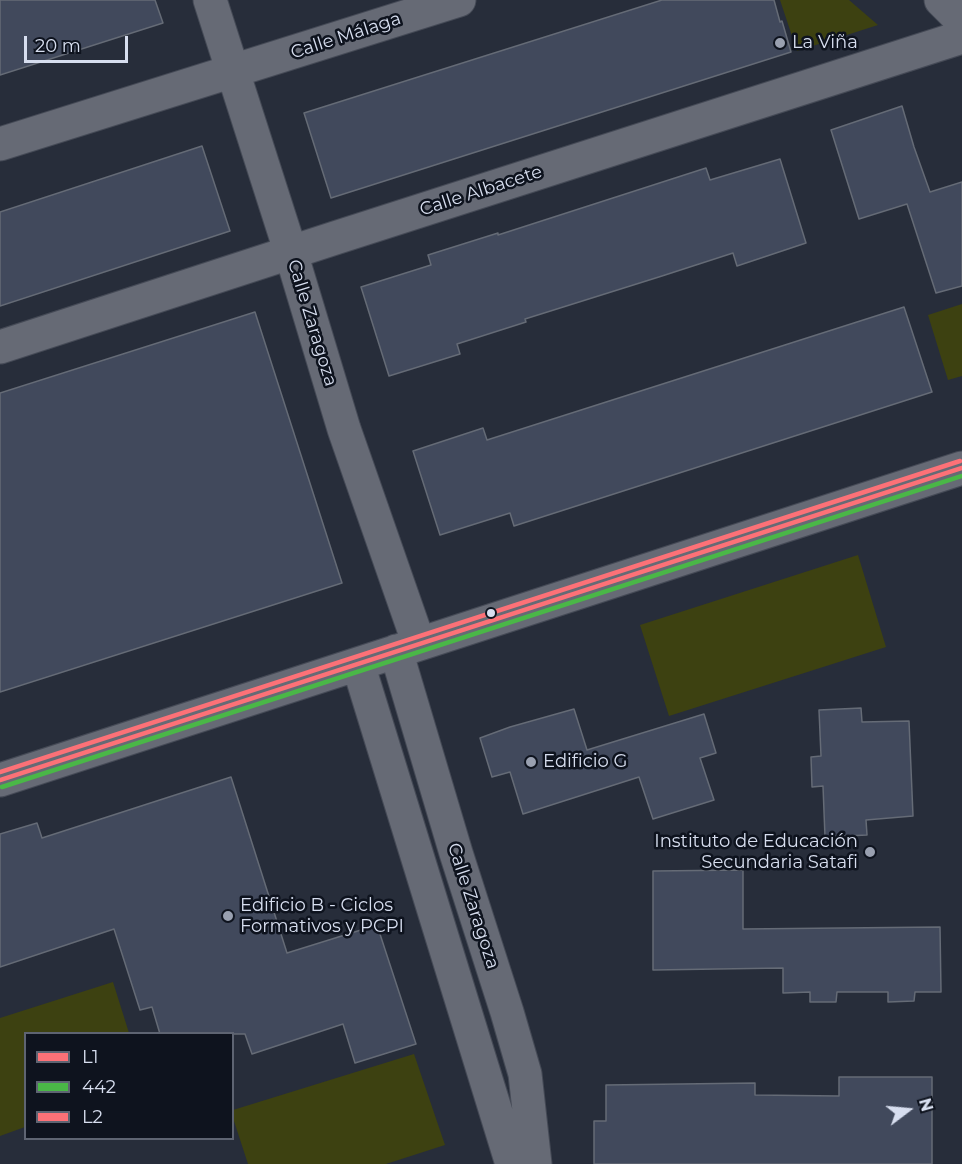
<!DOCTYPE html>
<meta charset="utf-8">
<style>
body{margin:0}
#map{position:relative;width:962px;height:1164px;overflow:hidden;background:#272d3a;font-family:Montserrat,sans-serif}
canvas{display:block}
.legend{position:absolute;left:24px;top:1032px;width:210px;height:108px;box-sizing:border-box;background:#0e131e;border:2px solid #5e6472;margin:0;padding:8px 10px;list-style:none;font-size:18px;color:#d7deef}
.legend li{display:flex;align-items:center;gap:12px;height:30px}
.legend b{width:30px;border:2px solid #5e6472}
.north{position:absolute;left:878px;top:1080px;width:60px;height:60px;-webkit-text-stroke:4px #0e131e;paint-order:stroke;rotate:74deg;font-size:16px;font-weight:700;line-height:24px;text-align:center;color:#d7deef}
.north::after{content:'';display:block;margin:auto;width:21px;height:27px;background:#d7deef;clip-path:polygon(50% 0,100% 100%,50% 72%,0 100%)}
.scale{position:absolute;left:24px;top:36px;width:104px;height:27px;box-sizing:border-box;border:3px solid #d7deef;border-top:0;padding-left:8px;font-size:18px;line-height:21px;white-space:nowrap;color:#d7deef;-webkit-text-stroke:4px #0e131e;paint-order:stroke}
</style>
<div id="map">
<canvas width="962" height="1164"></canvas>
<ul class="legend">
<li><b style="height:8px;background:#fc7177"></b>L1</li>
<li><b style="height:8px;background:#4ab747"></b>442</li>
<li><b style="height:8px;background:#fc7177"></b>L2</li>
</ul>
<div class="north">N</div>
<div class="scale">20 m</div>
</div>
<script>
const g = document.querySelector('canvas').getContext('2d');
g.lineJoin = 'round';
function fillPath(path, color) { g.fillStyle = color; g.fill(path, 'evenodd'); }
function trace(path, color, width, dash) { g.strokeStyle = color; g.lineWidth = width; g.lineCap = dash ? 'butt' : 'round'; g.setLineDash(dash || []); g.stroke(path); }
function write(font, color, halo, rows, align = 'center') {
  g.font = font + ' Montserrat,sans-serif'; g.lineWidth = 5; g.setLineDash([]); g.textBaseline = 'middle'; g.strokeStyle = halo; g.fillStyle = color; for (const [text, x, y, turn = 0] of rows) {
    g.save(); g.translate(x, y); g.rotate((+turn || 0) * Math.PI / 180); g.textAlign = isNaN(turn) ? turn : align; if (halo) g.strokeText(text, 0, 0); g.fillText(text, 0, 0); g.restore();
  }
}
const green = new Path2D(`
 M780,0H849L878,25L797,51Z
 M962,304V376L948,380L928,315Z
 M858,555L886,647L669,716L640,625Z
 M113,982L129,1033L26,1034L25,1127L0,1136V1018Z
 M414,1054L445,1145L386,1164H248L233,1118V1110Z`);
const building = new Path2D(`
 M0,0H155L163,23L0,75Z
 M662,0H774L780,22L782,21L791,52L331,198L304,113Z
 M902,106L914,147L930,192L962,182V286L936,293L907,204L859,219L831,130Z
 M202,146L230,231L0,306V212Z
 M780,159L806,243L737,266L733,253L662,276L525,319L526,322L457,344L460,354L389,376L361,287L431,265L428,255L498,233V235L706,168L710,180Z
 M904,307L932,392L514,526L510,513L440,535L413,451L483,428L487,440Z
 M255,312L342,583L0,692V393Z
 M861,708L862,722L909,721L913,816L866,820L867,835L825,837L823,786L812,787L811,757L821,756L819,710Z
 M574,709L587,750L704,714L716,753L700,758L714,800L653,819L639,777L523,814L510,772L492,777L480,738L510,727Z
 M231,777L287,953L377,925L416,1044L355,1063L343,1024L252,1054L245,1034H160L152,1007L140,1010L114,929L0,967V834L37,823L42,838Z
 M743,870V929L940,927L941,992H915L914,1001L888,1002V992H837L836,1002H810V992L783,993V968L653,970V871Z
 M839,1077H932V1164H594V1121H606V1085L755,1083V1095L839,1096Z`);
const minor = new Path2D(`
 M210,0L291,253L344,429L419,644
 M941,0L962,21
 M0,144L459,0
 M0,347L335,238L962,37
 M396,651L456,853L507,1012L525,1074L535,1164
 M358,664L512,1164
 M0,780L962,468`);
const bus1 = new Path2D(`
 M0,780L962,468`);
const bus2 = new Path2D(`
 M2,787L962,476`);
const bus3 = new Path2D(`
 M0,772L960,461`);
const markers = [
 [780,43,6,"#99a0b0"],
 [491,613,5,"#d7deef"],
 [531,762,6,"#99a0b0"],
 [870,852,6,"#99a0b0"],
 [228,916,6,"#99a0b0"]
];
const streetNames = [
 ["Calle Málaga",346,36,-18],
 ["Calle Albacete",481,191,-18],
 ["Calle Zaragoza",312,323,73],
 ["Calle Zaragoza",473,906,72]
];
const poiNames = [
 ["La Viña",792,43],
 ["Edificio G",543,762],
 ["Instituto de Educación",858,842,"right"],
 ["Secundaria Satafi",858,863,"right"],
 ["Edificio B - Ciclos",240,906],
 ["Formativos y PCPI",240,927]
];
fillPath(green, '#3d4111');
fillPath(building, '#41495c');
trace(building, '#656b76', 1.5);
trace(minor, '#454a56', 35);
trace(minor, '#666a75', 33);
trace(bus1, '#fc7177', 4.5);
trace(bus2, '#4ab747', 4.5);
trace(bus3, '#fc7177', 4.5);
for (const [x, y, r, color] of markers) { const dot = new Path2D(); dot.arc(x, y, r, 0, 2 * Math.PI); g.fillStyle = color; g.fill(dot); trace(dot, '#0e131e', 2); }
write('18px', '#d7deef', '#0e131e', streetNames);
write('18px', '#d7deef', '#0e131e', poiNames, 'left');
</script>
